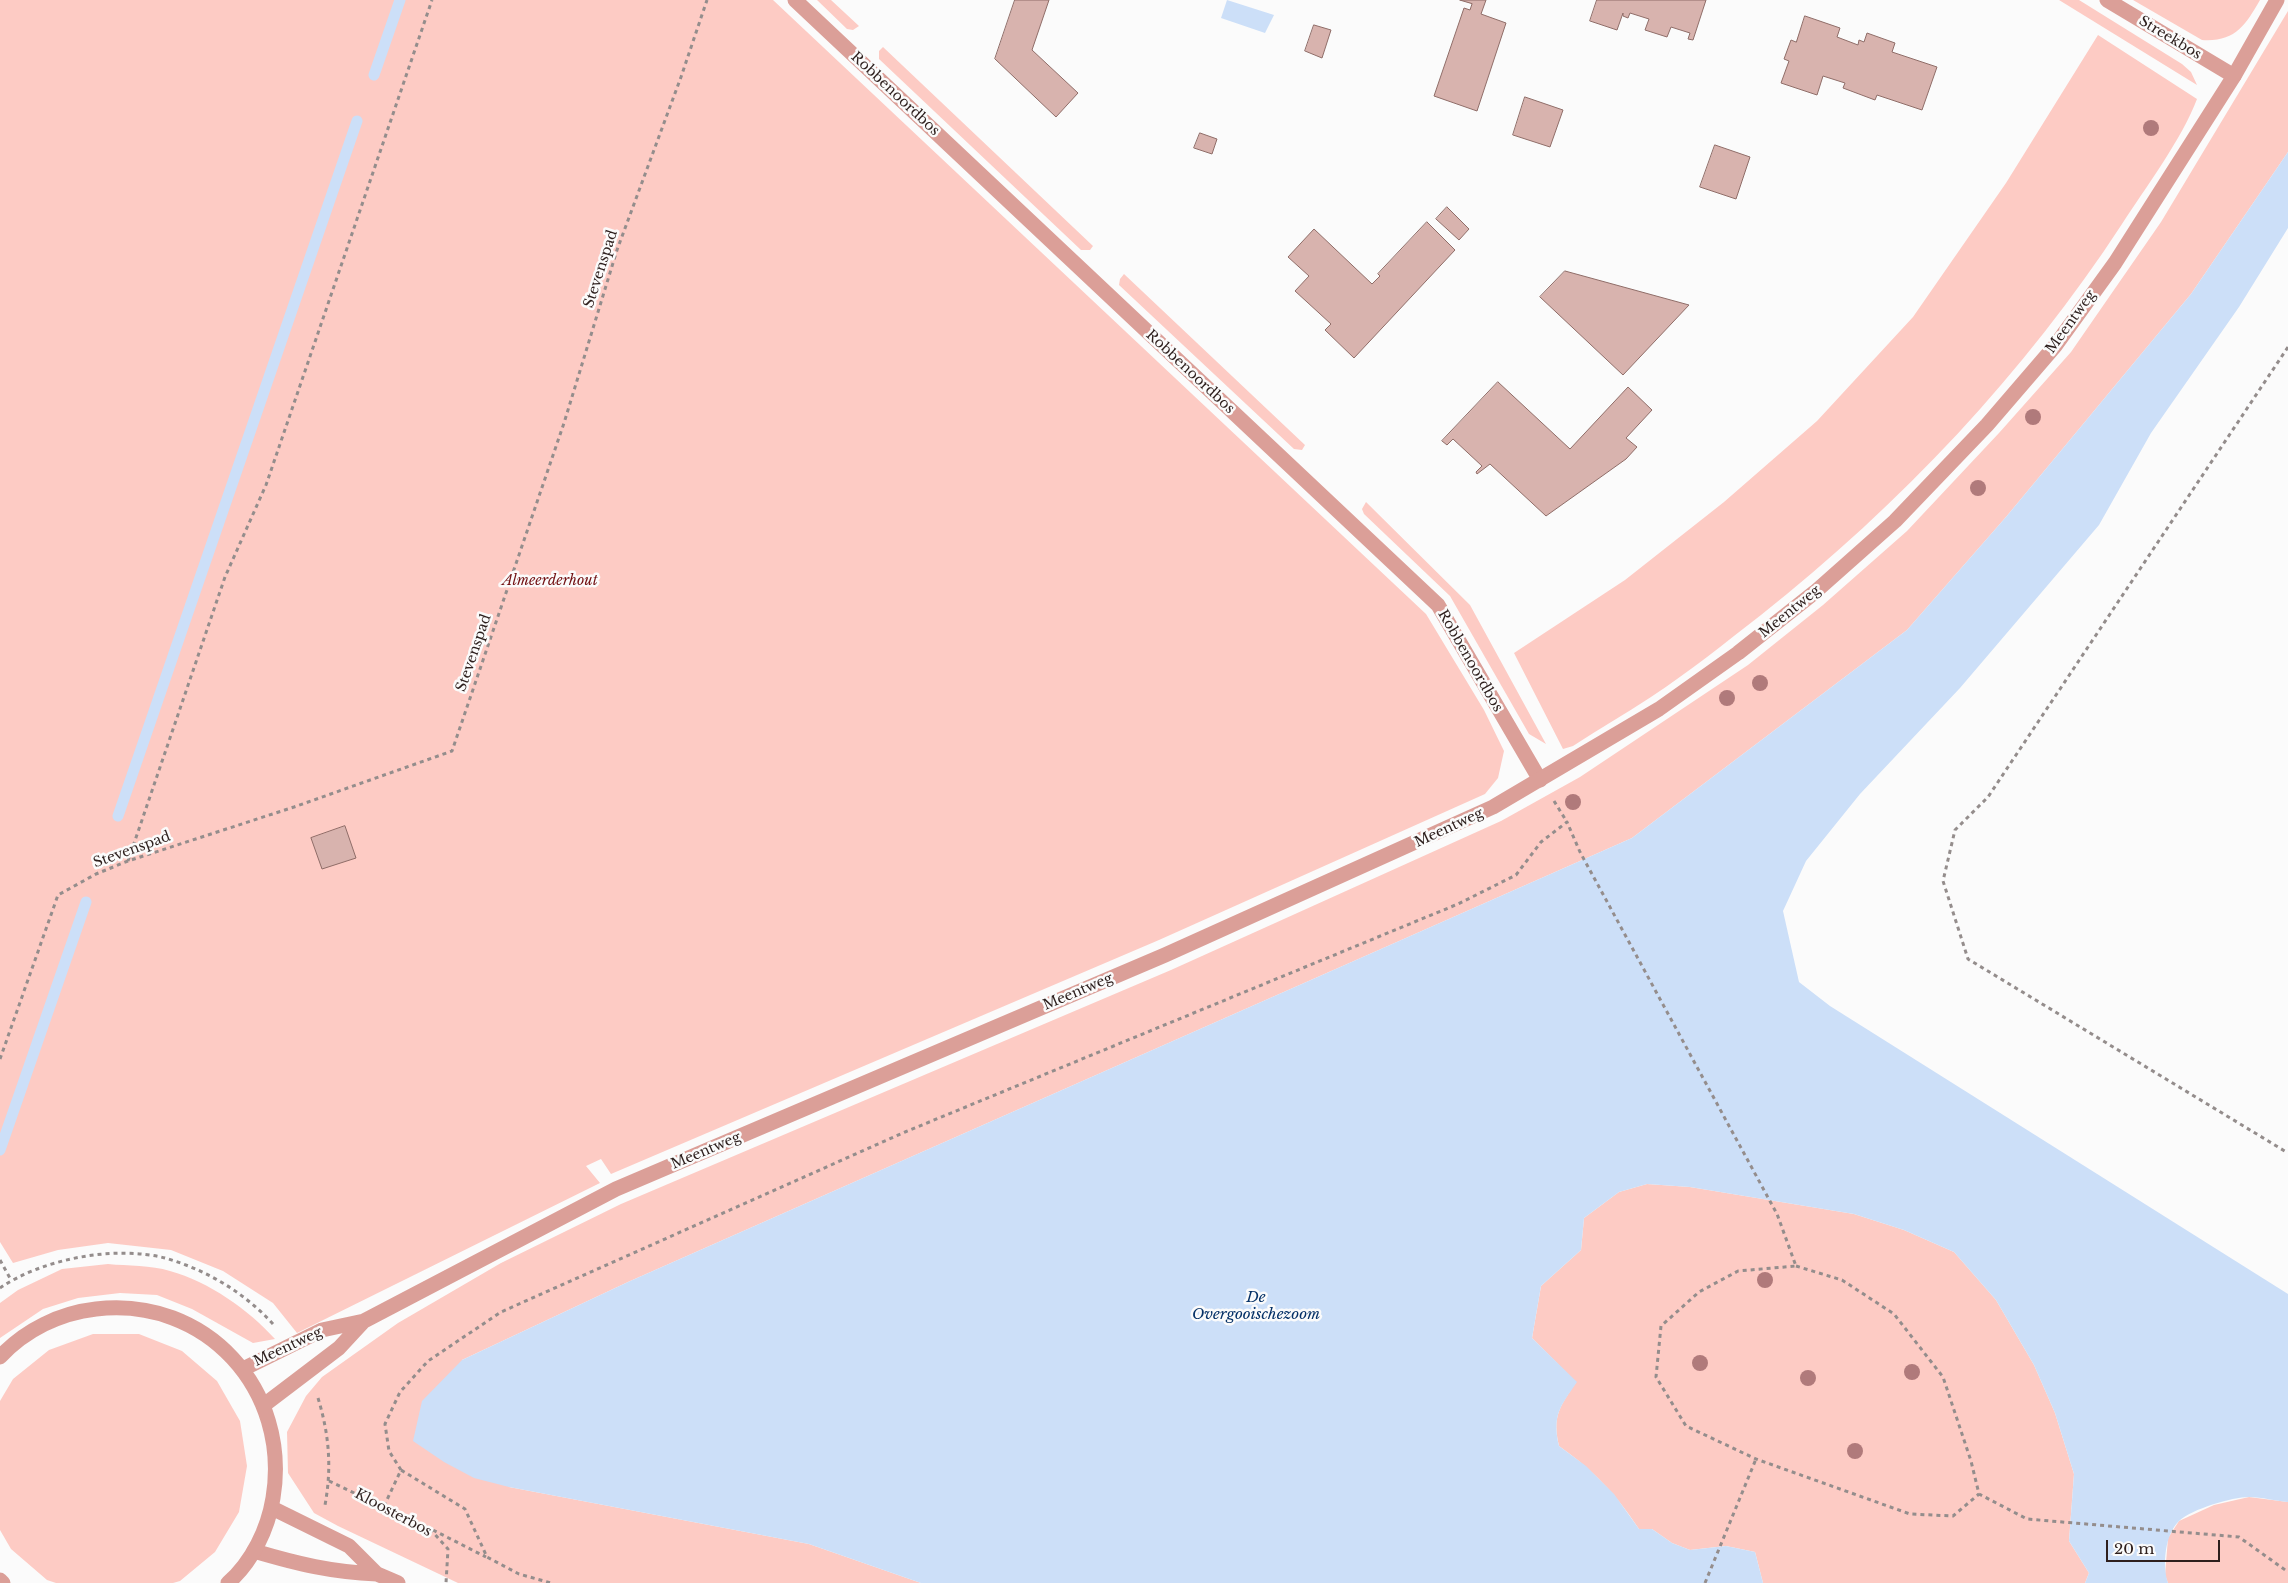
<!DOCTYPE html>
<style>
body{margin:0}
#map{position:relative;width:2288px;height:1583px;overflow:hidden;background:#fbfbfb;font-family:"Libre Baskerville",serif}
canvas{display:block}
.scale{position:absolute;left:2106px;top:1540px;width:114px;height:22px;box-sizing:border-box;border:2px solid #2d1f1d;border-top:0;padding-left:6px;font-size:15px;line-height:18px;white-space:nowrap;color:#2d1f1d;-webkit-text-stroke:4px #fbfbfb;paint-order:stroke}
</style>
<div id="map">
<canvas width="2288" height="1583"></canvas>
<div class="scale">20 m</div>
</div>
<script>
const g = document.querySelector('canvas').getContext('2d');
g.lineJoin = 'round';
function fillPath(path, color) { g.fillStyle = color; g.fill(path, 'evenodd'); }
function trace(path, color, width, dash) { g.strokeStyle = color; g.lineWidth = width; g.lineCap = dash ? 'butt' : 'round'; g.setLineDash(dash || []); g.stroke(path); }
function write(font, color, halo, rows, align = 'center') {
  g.font = font + ' "Libre Baskerville",serif'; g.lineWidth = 5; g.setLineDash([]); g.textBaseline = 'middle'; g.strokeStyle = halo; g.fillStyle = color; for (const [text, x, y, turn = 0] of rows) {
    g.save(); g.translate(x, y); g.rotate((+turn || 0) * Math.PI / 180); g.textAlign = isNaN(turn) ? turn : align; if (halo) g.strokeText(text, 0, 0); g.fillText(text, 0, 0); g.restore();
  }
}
const green = new Path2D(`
 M0,0H773L1426,614L1484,710L1504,751L1498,778L1485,794L1159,940L611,1174L601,1159L586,1166L600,1183L297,1333L273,1303L223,1271L171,1250L108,1243L58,1250L13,1263L0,1242Z
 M817,0H831L859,26L853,30L847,29Z
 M2059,0H2079L2182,64L2191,72L2197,85Z
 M2133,0H2260C2245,26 2235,42 2202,40Z
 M2288,11V152L2191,294L2006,517L1907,630L1632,838L628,1282L462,1360L509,1487L809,1544L921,1583H458L338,1526L314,1513L288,1473L287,1432L306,1396L322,1377L398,1323L501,1263L621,1204L1171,970L1501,821L1580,777L1748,665L1823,605L1907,531L1999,433L2071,352L2161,222Z
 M2098,35L2197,99C2182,139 2146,187 2122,224C2024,374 1901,504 1761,615C1725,643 1689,672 1651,697C1625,714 1599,729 1573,746L1563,749L1514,653L1625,580L1724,502L1817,421L1913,317L2006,183Z
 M883,47L1093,246L1090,250H1081L879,59V51Z
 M1124,274L1305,445L1302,450L1294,449L1119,285L1120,279Z
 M1366,502L1470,605L1546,744L1529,734L1450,596L1364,514L1362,509Z
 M1647,1184L1690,1187L1854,1214L1904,1230L1954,1252L1996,1300L2034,1365L2055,1413L2074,1474L2069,1541L2089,1573L2085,1583H1763L1755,1552L1726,1546L1690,1550L1672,1543L1652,1529H1639C1615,1493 1594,1471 1559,1446C1552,1415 1560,1407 1576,1382L1532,1338L1541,1286L1581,1250L1584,1218L1619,1192Z
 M108,1264C128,1266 151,1265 170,1271C209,1282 248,1309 275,1339L253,1343L192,1309L157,1295L120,1293L78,1298L43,1309L0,1338V1303L18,1290L62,1269Z
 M93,1334H139L182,1351L217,1381L240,1421L247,1466L239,1512L215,1552L180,1581L173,1583H56L47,1580L11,1549L0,1530V1401L13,1379L49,1350Z
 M2249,1497L2288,1502V1583H2168L2165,1575L2168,1538L2179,1521L2214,1505Z`);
const water = new Path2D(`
 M1227,0L1274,15L1265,33L1221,18Z
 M2288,152V228L2239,307L2151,433L2099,525L1960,688L1860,794L1806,861L1783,911L1799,982L1830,1006L2288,1294V1502C2275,1501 2262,1497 2249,1497C2232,1497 2192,1509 2179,1521C2165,1534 2162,1565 2168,1583H2085L2089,1573L2069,1541L2074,1474L2055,1413L2034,1365L1996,1300L1954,1252L1904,1230L1854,1214L1690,1187L1647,1184L1619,1192L1584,1218L1581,1250L1541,1286L1532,1338L1577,1382C1560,1407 1552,1415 1559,1446L1586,1466L1614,1494L1639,1529H1652L1672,1543L1690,1550L1726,1546L1755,1552L1763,1583H921L809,1544L509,1487L474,1478L444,1462L413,1441L422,1401L462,1360L628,1282L1632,838L1907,630L2006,517L2191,294Z`);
const stream = new Path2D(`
 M374,75L400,0
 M118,816L357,121
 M0,1150L86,902`);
const building = new Path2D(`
 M1015,0H1049L1032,50L1078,93L1056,117L995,59Z
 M1460,0H1486L1481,14L1506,23L1477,111L1434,96L1464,8L1470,10L1472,4Z
 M1597,0H1706L1693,40L1688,39L1690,33L1671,27L1667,37L1645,30L1649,19L1630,13L1628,18L1623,16V13L1617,30L1590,21Z
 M1805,16L1840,28L1837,37L1858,45L1859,40L1864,42L1867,33L1895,43L1892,52L1937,67L1922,110L1877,95L1875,100L1843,88L1845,83L1823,76L1817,95L1781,83L1789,61L1784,59L1791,40L1796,42Z
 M1314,25L1331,30L1322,58L1305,51Z
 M1525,97L1563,110L1550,147L1513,135Z
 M1200,133L1217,139L1212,154L1194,148Z
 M1715,145L1750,157L1736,199L1700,187Z
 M1447,207L1469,229L1459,240L1436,219Z
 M1427,222L1455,250L1354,358L1325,330L1331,324L1295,291L1309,276L1288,257L1314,229L1372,284L1380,276L1378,274Z
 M1565,271L1689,305L1623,375L1540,297Z
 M1498,382L1570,449L1628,387L1652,410L1626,438L1637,447L1626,459L1546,516L1490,464L1477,474L1476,472L1482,466L1453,439L1447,445L1442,441Z
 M345,826L356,858L322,869L311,838Z`);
const path = new Path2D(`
 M2288,347L1988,797L1955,830L1943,881L1968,959L2288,1153
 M1554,801L1567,822
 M128,861L225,577L266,485L432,0
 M0,1059L58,895L96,874L128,861L294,807L452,751L564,423L617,250L681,77L707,0
 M0,1260L11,1280
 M1796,1266L1842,1280L1894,1314L1943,1377L1971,1461L1979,1494L2027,1519L2239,1537L2288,1572
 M0,1288C42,1259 115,1245 165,1258C207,1270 245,1293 274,1325
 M318,1398C329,1434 332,1467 325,1505
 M401,1470L389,1451L385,1424L400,1392L428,1361L501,1312L905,1132L1458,904L1516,875L1541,842L1567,822L1580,852L1777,1214L1796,1266L1738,1271L1699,1292L1661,1326L1656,1377L1686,1426L1756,1459L1910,1514L1953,1516L1979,1494
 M329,1481L430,1529L448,1549L446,1583
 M384,1506L401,1470L465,1509L487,1557L519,1574L551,1583
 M433,1530L486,1557
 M1705,1583L1756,1459`);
const minor = new Path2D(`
 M795,0L1438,605L1540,780
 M2107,0L2234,76
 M272,1508L349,1546L377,1574L398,1583
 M254,1551C298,1564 331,1572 377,1574`);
const tertiary = new Path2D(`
 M0,1357C25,1330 60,1313 96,1309C206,1296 291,1390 273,1498C268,1529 252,1562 228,1583
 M243,1369L322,1330L364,1321L616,1189L1165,955L1493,807L1659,709L1738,653L1815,592L1895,521L1987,425L2055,346L2115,263L2234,76L2277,0
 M264,1405L339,1348L364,1321
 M0,1580L3,1583`);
const trees = [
 [2151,128],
 [2033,417],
 [1978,488],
 [1760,683],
 [1727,698],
 [1573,802],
 [1765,1280],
 [1700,1363],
 [1912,1372],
 [1808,1378],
 [1855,1451]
];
const streetNames = [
 ["Streekbos",2170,38,31],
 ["Robbenoordbos",895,94,43],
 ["Stevenspad",601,269,-72],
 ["Meentweg",2071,322,-54],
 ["Robbenoordbos",1190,372,43],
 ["Meentweg",1790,612,-39],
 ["Stevenspad",474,653,-71],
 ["Robbenoordbos",1470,661,60],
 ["Meentweg",1449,828,-25],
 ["Stevenspad",132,850,-20],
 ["Meentweg",1078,992,-23],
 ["Meentweg",706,1151,-23],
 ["Meentweg",288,1347,-25],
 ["Kloosterbos",393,1513,28]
];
const parkNames = [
 ["Almeerderhout",550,581]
];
const waterNames = [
 ["De",1256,1298],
 ["Overgooischezoom",1256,1315]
];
fillPath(green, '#fdcbc4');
fillPath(water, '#ccdff8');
trace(stream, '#ccdff8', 11);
fillPath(building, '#d8b3ae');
trace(building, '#8f6d68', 1);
trace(path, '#948d8c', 3, [4, 4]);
trace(minor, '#db9f98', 15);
trace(tertiary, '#db9f98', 15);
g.fillStyle = '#b07a7b';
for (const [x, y] of trees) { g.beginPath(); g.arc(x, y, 8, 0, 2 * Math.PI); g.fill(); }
write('14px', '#2d1f1d', '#fbfbfb', streetNames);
write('italic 14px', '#721113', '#fbfbfb', parkNames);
write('italic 15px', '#063268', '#fbfbfb', waterNames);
</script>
